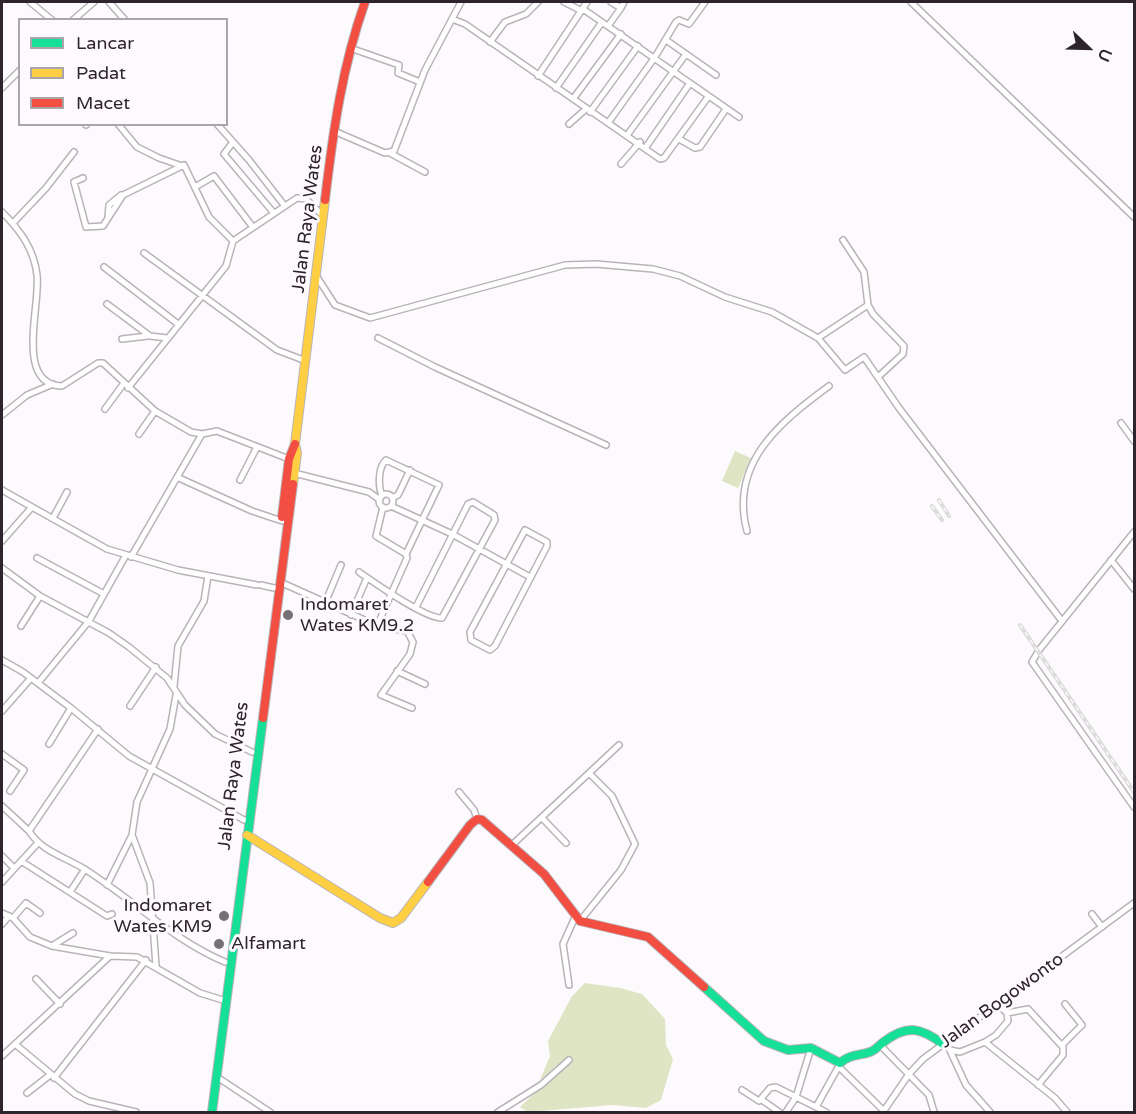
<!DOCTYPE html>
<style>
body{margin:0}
#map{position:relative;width:1136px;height:1114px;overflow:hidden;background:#fdfafd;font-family:"Varela Round",sans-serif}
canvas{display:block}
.frame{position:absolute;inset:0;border:3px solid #2d242e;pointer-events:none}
.legend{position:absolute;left:18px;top:18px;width:210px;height:108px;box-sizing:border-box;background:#fef9fe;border:2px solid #aaa4ab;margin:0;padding:8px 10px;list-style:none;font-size:18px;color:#2d242e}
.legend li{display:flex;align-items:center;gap:12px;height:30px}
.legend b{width:30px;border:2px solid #aaa4ab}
.north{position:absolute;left:1058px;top:18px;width:60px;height:60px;-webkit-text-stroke:4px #fef9fe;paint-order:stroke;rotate:113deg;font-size:16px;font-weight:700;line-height:24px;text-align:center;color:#2d242e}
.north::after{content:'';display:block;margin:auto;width:21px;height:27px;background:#2d242e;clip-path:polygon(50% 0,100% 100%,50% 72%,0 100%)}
</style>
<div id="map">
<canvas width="1136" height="1114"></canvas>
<div class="frame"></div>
<ul class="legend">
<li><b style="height:8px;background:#16e098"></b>Lancar</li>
<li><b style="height:8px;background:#ffcf43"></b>Padat</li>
<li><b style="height:8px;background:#f24e42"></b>Macet</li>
</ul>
<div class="north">U</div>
</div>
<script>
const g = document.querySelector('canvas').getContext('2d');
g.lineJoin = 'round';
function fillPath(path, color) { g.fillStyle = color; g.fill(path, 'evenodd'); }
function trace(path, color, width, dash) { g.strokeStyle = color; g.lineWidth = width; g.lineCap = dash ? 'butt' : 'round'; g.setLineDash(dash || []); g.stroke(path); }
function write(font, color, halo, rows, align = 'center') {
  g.font = font + ' "Varela Round",sans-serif'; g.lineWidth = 6; g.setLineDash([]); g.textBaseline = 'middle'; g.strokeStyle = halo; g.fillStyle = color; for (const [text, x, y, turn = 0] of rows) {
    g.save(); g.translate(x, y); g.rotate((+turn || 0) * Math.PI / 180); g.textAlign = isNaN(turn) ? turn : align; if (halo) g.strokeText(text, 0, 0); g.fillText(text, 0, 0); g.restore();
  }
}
const green = new Path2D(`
 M735,451L751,458L738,488L722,481Z
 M585,983L620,988L642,994L665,1019L666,1045L673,1059L661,1100L646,1108L613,1105L528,1112L520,1107L564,1066L559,1064L540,1080L550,1056L548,1041L572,996Z`);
const street = new Path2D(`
 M30,2L52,20
 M109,2L125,20
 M564,2L582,11
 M611,2L621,8L624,2
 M911,2L1134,217
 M583,9L739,117
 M452,19L461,2
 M73,20L94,2
 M608,26L621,8
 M666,40L716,75
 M490,42L505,22L526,14L538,2
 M350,48L399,65L398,73L420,82
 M538,76L587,2
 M2,88L20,70
 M556,88L602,22
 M573,99L621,34
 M590,112L638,46
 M608,123L655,57L676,22L679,20L689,24L705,2
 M118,124L137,147L159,158L185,167L209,217L233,241
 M217,124L249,160L284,205
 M569,124L586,109
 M86,125V124
 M334,131L385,153L394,151L425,70L452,19L465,24L660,159L664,158L708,97
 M628,134L686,54
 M679,139L695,148L700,147L726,109
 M233,142L224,154L273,212
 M646,147L690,83
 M390,153L425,172
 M621,164L640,142
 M83,178L74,182L86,227L103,226L123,195L184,165
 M195,187L214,176L252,226
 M2,212C20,230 34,249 37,275C41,304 14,385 62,386L98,363H103L155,411L191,432L202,434L217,431L289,459
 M108,218L109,205L121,195
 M13,223L46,188L74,152
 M843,240L864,272L868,305L873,314L904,346L903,354L878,377
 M144,253L277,350L306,361
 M104,267L178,324
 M317,277L335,305L370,318L565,265L596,264L653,269L680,276L725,297L772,312L818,338L868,305
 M107,304L150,336L167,338
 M378,338L435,367L606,445
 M818,338L845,370L864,357L899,408L1062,621
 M122,339L148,336
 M128,388L226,266L233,241L297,198L306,199L323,216
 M105,409L124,383
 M2,415L27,395L53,384
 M1121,423L1134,441
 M139,434L155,411
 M294,473L369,492L380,500
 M179,478L252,511L282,521
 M240,480L257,447
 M2,490L32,507L2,541
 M379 501a7 7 0 1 1 14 0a7 7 0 1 1-14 0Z
 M382,496C378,486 378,467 386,460L439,485L406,554
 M392,498L398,495L410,470
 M391,506L452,534L530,577
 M32,507L107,549L178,570L257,585
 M53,518L67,492
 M525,530L547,542V546L495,646L490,650L471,640L470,632Z
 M747,531C729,463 780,422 829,386
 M1134,532L1039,650L1032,662L1134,807
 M131,557L202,434
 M37,558L104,594
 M1111,560L1134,589
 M2,568L40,596L109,633L129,647L167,678L185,705L215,734L252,752
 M359,572C375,583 424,618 442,618L495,520L494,515L473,502L468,504L416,607
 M280,582L378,626L407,631L413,642L410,654L381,695L412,708
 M261,585L274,588
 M325,603L341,565
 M351,615L366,580
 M21,626L40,596
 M377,626L407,558L406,554L376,536L383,507
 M2,660L23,672L71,708L129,756L244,820
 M397,671L425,684
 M38,683L89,621L126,555
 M174,686L178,646L204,601L208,576
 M130,706L156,667
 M2,711L31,678
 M98,729L29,831C42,852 66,857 86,870C132,899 173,940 225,962
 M49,744L71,708
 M2,754L24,770L10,791
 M459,792L474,810L477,819
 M2,806L29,831
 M543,819L566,843
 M512,845L619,745
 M2,856L14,868
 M21,861L107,916L112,914
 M2,882L37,844
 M107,885L132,835
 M70,892L85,869
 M2,913L13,918L30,937L52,946L110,956L137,957L200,993L226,1001
 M1092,914L1102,927
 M13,918L26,903L40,913
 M580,921L621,870L635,844L612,796L590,774
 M2,924L9,916
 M52,946L73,933
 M156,966L150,883L132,835L137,802L170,729L176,695
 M36,979L60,1004
 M569,985L563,944L576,915
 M997,1004L1007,1013L1008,1021L996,1035L985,1042L1055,1098L1067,1112
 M1007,1013L1028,1009L1063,1047V1055L1038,1085
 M946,1042L966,1085L990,1112
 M15,1044L75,1094L89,1101L136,1112
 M880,1045L929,1095L934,1112
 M1062,1045L1082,1025L1065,1004
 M950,1050L960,1052L985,1042
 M2,1056L110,956
 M839,1067L884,1111
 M217,1077L270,1112
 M54,1078L146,960
 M742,1090L759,1101L770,1088L776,1087L826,1112
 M27,1093L50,1075
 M762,1100L779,1112
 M816,1107L840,1064
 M498,1112L541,1085L569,1060
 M786,1112L796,1097L811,1048
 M883,1112L909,1074L923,1059L1134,903`);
const fast = new Path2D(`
 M704,987L764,1041L788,1050L811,1048L840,1063C850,1054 859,1056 870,1052C876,1050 880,1044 885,1041C908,1024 921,1028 943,1044
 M212,1112L263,718`);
const slow = new Path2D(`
 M293,484L297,453L295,444L325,200
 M247,835L380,918L393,923L401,918L428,882`);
const jam = new Path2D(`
 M325,200C333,132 342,67 365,2
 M282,517L289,459L295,444
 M263,718L293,484
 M428,882L470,825L477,819L482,820L544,874L580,921L648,937L704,987`);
const rail = new Path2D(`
 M939,500L949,516
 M932,506L942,520
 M1020,625L1134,792`);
const markers = [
 [288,615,6,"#766f76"],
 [224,916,6,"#766f76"],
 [219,944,6,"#766f76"]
];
const streetNames = [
 ["Jalan Raya Wates",308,219,-83],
 ["Jalan Raya Wates",234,776,-83],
 ["Jalan Bogowonto",1002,1001,-36]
];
const poiNames = [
 ["Indomaret",300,605],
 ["Wates KM9.2",300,626],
 ["Indomaret",212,906,"right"],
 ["Wates KM9",212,927,"right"],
 ["Alfamart",231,944]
];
fillPath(green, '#dfe5c4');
trace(street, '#b9b3b9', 8);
trace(fast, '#b9b3b9', 10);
trace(slow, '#b9b3b9', 10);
trace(jam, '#b9b3b9', 10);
trace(street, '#fffeff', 5);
trace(fast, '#16e098', 8);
trace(slow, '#ffcf43', 8);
trace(jam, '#f24e42', 8);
trace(rail, '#dcdbdc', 4);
trace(rail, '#fef9fe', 1.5, [4.5]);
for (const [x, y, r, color] of markers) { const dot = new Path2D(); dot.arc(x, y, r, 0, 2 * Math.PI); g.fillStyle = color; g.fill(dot); trace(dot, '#fef9fe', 2); }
write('18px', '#2d242e', '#fef9fe', streetNames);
write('18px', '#2d242e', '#fef9fe', poiNames, 'left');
</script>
